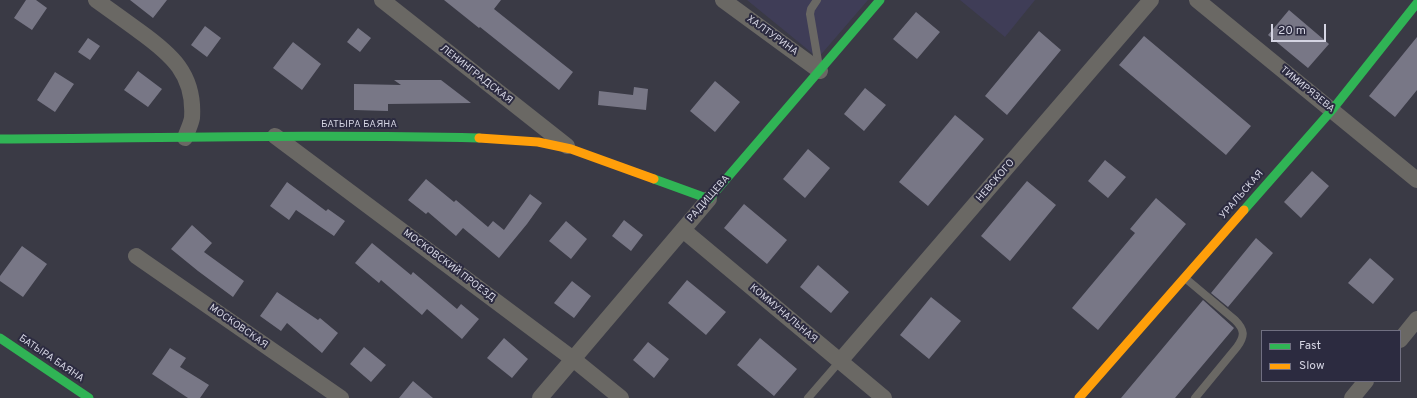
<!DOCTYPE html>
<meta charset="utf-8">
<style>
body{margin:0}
#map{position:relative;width:1417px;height:398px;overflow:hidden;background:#3a3a45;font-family:Overpass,sans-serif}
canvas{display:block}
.legend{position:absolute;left:1261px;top:330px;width:140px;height:52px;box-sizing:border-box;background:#2c2b40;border:1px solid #706f81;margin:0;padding:5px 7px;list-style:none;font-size:12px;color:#d5d5e3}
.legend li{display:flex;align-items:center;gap:8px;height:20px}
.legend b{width:20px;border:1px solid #706f81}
.scale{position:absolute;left:1271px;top:24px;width:55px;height:18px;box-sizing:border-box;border:2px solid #d5d5e3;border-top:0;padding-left:5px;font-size:12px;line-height:14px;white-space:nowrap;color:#d5d5e3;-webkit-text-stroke:3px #2c2b40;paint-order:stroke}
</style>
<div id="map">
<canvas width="1417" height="398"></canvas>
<ul class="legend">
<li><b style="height:5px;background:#30b455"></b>Fast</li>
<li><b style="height:5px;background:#ff9f0a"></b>Slow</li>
</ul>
<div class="scale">20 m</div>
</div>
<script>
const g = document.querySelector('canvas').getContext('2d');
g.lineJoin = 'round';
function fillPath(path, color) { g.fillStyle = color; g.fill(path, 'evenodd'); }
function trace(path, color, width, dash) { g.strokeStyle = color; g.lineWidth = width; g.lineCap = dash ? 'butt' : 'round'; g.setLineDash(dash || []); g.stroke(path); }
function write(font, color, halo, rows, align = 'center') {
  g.font = font + ' Overpass,sans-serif'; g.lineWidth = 4; g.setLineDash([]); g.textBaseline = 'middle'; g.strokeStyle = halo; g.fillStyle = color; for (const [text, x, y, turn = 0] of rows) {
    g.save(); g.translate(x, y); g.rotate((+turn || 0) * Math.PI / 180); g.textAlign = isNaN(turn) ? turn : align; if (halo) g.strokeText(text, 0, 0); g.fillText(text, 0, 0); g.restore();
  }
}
const built = new Path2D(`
 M747,0H868L818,58Z
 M960,0H1035L1005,37Z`);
const building = new Path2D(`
 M26,0H36L47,8L32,30L14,18Z
 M130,0H167L153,18Z
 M444,0H501L494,9L573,72L559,90L480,27L479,28Z
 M1289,10L1329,44L1308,68L1268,35Z
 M916,12L940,32L917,59L893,39Z
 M205,26L221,38L207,57L191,45Z
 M358,28L371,38L360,52L347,42Z
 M1039,31L1061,50L1007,115L985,96Z
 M1144,36L1251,126L1226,155L1119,65Z
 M1417,37V90L1395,117L1369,96Z
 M88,38L100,46L90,60L78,52Z
 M293,42L321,64L302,90L273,68Z
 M138,71L162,89L148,107L124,90Z
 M55,72L74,84L55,112L37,100Z
 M394,80H441L471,103L388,104V111L354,110V84L401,85Z
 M715,81L740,102L715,132L690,111Z
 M634,87L648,89L646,110L598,105L599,91L633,95Z
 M865,88L886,105L864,131L844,114Z
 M955,115L984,139L928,206L899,182Z
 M808,149L830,168L805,198L783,179Z
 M1105,160L1126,177L1108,198L1088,181Z
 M1312,171L1329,186L1301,218L1284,202Z
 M426,179L454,202L456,200L488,227L493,221L504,230L530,194L542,203L527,224L499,258L463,228L456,236L428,212L426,214L408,200Z
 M1027,181L1056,205L1010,261L981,236Z
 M287,182L326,211L328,209L345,221L334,236L296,210L289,220L270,206Z
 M1156,198L1186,224L1098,330L1072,308L1135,233L1130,229Z
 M744,204L787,240L767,264L724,228Z
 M624,220L643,235L631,251L612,236Z
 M566,221L587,239L571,259L549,241Z
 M192,225L212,243L204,252L244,281L233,297L198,271L171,249Z
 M1256,238L1273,253L1228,307L1211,293Z
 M372,243L411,275L413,272L457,309L461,304L479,319L462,339L427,309L422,315L381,280L379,283L355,263Z
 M22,246L47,264L23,297L0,281V276Z
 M1370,258L1394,279L1373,304L1348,283Z
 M818,265L849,292L831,313L800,287Z
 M687,280L726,312L706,335L668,303Z
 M572,281L591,296L574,318L554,303Z
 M277,292L318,320L320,318L338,333L322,353L287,323L281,331L260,316Z
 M931,297L961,321L929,359L900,335Z
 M1203,300L1234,328L1175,398H1121Z
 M504,338L528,359L512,378L487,358Z
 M760,338L797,369L774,396L737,365Z
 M648,342L669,359L654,378L633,360Z
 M364,347L386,365L371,382L350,364Z
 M170,348L186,358L180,367L209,385L200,398H188L152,374Z
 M413,381L433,398H399Z`);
const lane = new Path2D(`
 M817,0L811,9L810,14L819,67
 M1185,278L1235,320C1245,330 1245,336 1237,347L1195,398
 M808,398L840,361`);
const street = new Path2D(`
 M96,0C110,10 124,20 139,31C171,54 195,74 192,118C191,124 187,132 185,138
 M382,0L567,146
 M723,0L820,71
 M1197,0L1417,180
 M275,136L573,359L621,398
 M683,230L884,398
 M136,256L341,398
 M1400,340L1417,319
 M840,361L1151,0
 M540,398L709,199
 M1352,398L1366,381`);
const fast = new Path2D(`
 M0,139C160,138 320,134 479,138
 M654,179L709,199L880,0
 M1244,210L1332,110L1417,3
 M0,338L89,398`);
const slow = new Path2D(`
 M479,138L538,142L571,149L654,179
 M1079,398L1244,210`);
const streetNames = [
 ["ХАЛТУРИНА",772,36,36],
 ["ЛЕНИНГРАДСКАЯ",476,75,38],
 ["ТИМИРЯЗЕВА",1307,90,39],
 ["БАТЫРА БАЯНА",359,125],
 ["НЕВСКОГО",996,181,-49],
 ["УРАЛЬСКАЯ",1242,195,-49],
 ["РАДИЩЕВА",709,199,-49],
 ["МОСКОВСКИЙ ПРОЕЗД",449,266,37],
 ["КОММУНАЛЬНАЯ",783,314,40],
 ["МОСКОВСКАЯ",238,327,35],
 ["БАТЫРА БАЯНА",51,359,34]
];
fillPath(built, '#3f3d57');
fillPath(building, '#787786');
trace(lane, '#6a6864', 8);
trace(street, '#6a6864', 16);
trace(fast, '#30b455', 9);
trace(slow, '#ff9f0a', 9);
write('10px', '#d5d5e3', '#2c2b40', streetNames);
</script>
